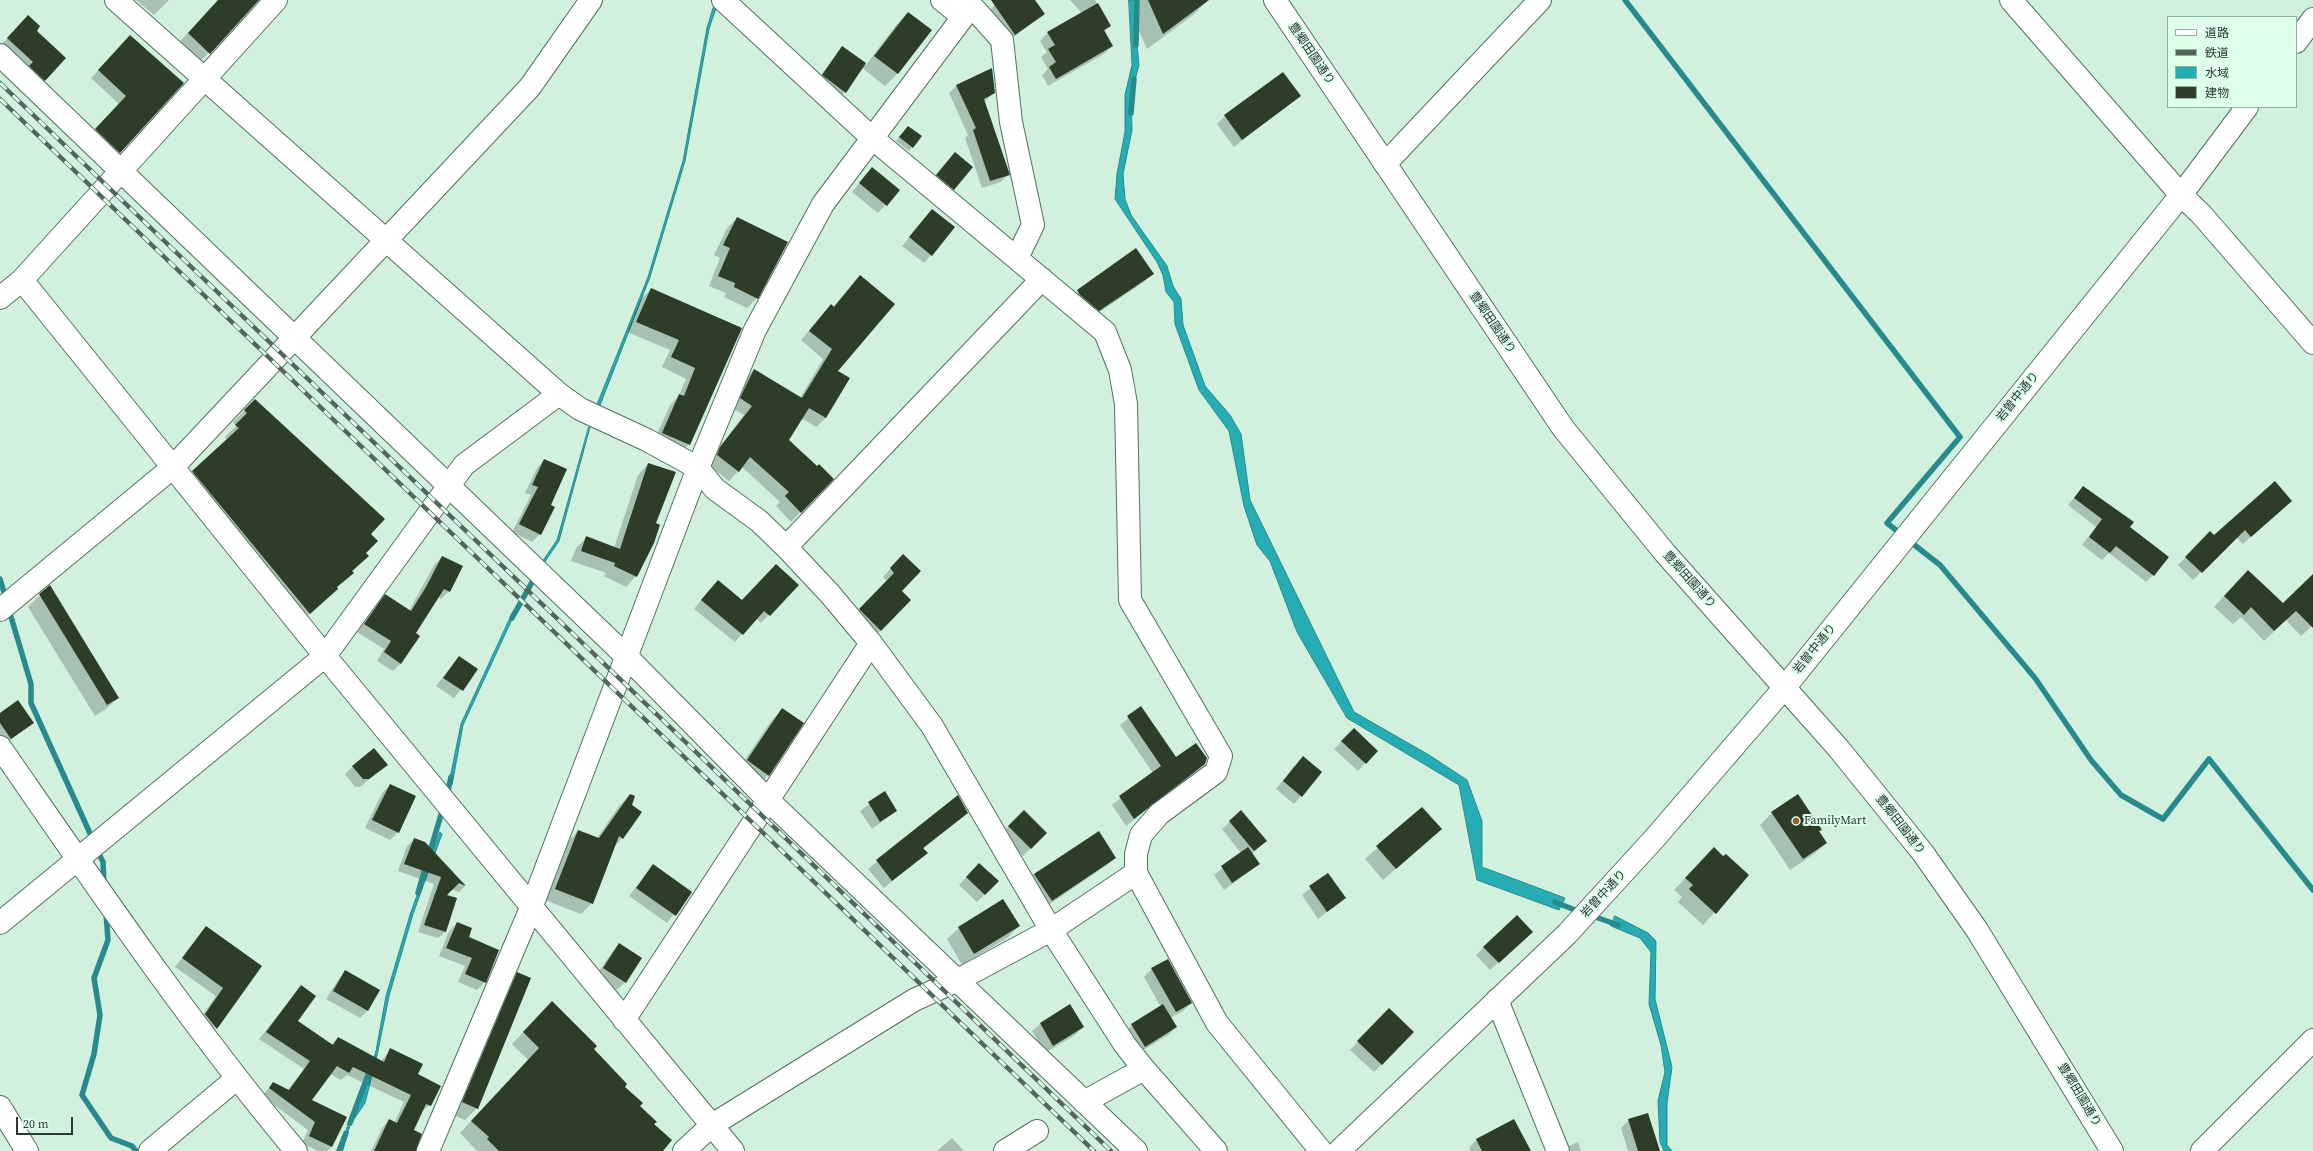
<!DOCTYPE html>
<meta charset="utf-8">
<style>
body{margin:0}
#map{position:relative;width:2313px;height:1151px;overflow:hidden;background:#d1f1de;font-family:"Source Serif 4","Noto Sans JP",serif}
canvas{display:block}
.legend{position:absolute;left:2167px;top:16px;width:130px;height:92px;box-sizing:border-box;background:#deffeb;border:1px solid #96afa0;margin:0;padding:5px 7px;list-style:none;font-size:12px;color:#2b3730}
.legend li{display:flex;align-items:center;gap:8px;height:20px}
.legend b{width:20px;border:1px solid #96afa0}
.scale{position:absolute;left:16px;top:1117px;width:57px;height:18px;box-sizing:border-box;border:2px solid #2b3730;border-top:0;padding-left:5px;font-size:12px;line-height:14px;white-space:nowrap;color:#2b3730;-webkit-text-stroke:3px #deffeb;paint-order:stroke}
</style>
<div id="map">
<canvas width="2313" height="1151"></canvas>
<ul class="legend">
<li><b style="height:5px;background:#fff"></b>道路</li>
<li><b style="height:5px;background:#54655b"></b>鉄道</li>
<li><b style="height:11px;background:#26adb3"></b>水域</li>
<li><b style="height:11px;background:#2d3d27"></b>建物</li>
</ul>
<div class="scale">20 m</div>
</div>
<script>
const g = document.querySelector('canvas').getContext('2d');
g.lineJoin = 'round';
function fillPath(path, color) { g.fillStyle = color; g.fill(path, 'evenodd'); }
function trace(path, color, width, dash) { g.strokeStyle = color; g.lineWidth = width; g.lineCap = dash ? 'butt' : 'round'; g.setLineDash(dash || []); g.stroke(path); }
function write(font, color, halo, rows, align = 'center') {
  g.font = font + ' "Source Serif 4","Noto Sans JP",serif'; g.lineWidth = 4; g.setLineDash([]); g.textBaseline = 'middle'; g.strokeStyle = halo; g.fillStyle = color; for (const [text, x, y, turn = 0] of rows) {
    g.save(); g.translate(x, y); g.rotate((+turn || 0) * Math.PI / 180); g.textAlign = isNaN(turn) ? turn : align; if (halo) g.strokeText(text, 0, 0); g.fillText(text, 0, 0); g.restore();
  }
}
const water = new Path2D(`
 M1129,0H1136L1135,23L1139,65L1131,95L1132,130L1123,174L1125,199L1131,215L1167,266L1173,286L1181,299L1183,325L1205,386L1230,415L1241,434L1250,500L1354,712L1429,755L1467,780L1482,821V867L1565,898L1559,910L1477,880L1459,785L1347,718L1297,632L1270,561L1257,545L1244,506L1229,431L1199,390L1175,324L1174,302L1166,292L1163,275L1157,262L1115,199L1117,174L1125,132V95L1132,65Z
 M714,6L716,8L709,29L685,161L650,277L597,413L594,412L648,277L683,161L707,28Z
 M589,427H590L559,541L542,566L540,565L557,540Z
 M513,612L515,613L463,725L452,785L449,783L461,724Z
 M440,832L442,834L413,914L389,996L378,1051L365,1103L350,1125L343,1150L340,1151L348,1124L361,1101L376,1051L386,996L410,915Z
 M1615,916L1648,933L1656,941L1655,999L1672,1067L1667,1103V1145L1672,1151H1664L1660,1142L1658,1101L1665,1072L1661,1045L1649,1004L1651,952L1640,938L1611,926Z`);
const shadow = new Path2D(`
 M136,0H169L154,15Z
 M218,0H258L195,67L174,48Z
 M1000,0H1034L1044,14L1007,42L987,12Z
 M1070,0H1095L1110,26L1104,32L1112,46L1104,54L1048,86L1042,75L1048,69L1041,57L1047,52L1040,41L1048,33L1082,13Z
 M1137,0H1208L1193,15L1147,49L1135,22Z
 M908,13L931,30L897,74L885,86L862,68L838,100L815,83L842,48L866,65L896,25Z
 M20,24L35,31L44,80L36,88L0,46Z
 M122,45L183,83L112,160L88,138L119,104L91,78Z
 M992,69L994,93L984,102L1008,175L1001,182L982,188L965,138L968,135L949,93L956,86Z
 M1299,95L1234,147L1217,124L1225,116Z
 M908,127L912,147L909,151L896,141Z
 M955,153L953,189L945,197L929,183Z
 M872,168L899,190L878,213L852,192Z
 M932,210L931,255L924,263L902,246Z
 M737,218L757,298L747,308L724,297L726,293L709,286L720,258L714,255L727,228Z
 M1136,249L1152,274L1145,281L1091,318L1070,298Z
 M860,276L826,418L816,427L801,418L787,440L832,479L791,522L776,506L780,502L742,467L729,481L708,465L711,458L744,415L732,408L745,379L754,370L800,398L823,359L801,340L822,315L831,306L833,307Z
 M651,289L741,328L689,444L680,454L653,443L670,405L679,396L686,379L662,367L670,350L627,332L641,299Z
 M255,400L369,534L365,553L368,556L298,625L181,484L227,440L225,437L236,426L233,422Z
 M544,460L549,505L540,534L532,542L512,532L531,495L525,493L537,468Z
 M648,464L655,523L636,576L626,587L604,576L606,573L571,561L576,548L586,538L614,548L638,475Z
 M2083,487L2132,522L2129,527L2153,575L2146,582L2109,553L2102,560L2082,545L2096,527L2068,505Z
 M2283,508L2243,544L2236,537L2193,580L2178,565L2210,533L2214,537Z
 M903,555L901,591L910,600L873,638L852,618L887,581L883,577Z
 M442,557L449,591L441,599L438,597L414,634L401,663L393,671L377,661L384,649L357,632L385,596L409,611L434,565Z
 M2313,576V625L2301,636L2286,620L2264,641L2241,617L2233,624L2214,607L2238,581L2283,604Z
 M797,585L761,623L756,618L735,642L694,609L710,589L742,601Z
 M40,595L118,697L106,709L95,716L28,607Z
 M459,657L477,670L454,698L436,686Z
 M1141,708L1176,758L1204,764L1126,826L1112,805L1153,773L1120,725Z
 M782,710L768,775L757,787L736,773L771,721Z
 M0,714L32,723L3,746L0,742Z
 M1346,737L1365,763L1358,771L1334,749Z
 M386,765L360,787H355L345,774L353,766Z
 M1295,765L1301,796L1294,804L1276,789Z
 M390,785L398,832L390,840L365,828L382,793Z
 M884,793L896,811L872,829L860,811Z
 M630,795L622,838L614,847L592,903L581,914L545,900L567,842L578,831L597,838L619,806Z
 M958,797L967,813L923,849L926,853L884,888L868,869Z
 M1422,808L1440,829L1383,880L1365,859Z
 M1024,811L1046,833L1023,856L1001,834Z
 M1241,812L1265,841L1252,854L1259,864L1224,890L1214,875L1241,853L1222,829Z
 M1772,813L1818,832L1826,843L1814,854L1790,870L1760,825Z
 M414,840L425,843L465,886L459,892L451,889L445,895V932L438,938L418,932L434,884L398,871L407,846Z
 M1115,857L1107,865L1044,908L1027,882L1034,874Z
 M1723,858L1748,875L1703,925L1678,902L1682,897L1674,890L1702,861Z
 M653,866L691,892L667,923L629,896Z
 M971,872L998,881L977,902L959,885Z
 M1328,874L1345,898L1318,919L1302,895Z
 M457,923L468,938L498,951L485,982L477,990L458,982L465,966L439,956L449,931Z
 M1019,926L1007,938L962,965L947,939L959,928Z
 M206,928L260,967L208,1036L197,1023L216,996L175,967Z
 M1524,939L1490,970L1476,955L1484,947Z
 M620,945L625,982L617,990L596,976L612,952Z
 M1152,969L1191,1003L1183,1011L1170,1018L1176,1027L1168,1035L1137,1054L1124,1033L1132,1025L1161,1007L1144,977Z
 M345,972L367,1011L360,1018L326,999L338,980Z
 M518,973L477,1108L465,1120L451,1114L506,985Z
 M301,986L297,1021L331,1045L338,1038L381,1061L391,1049L416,1074L430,1105L421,1112L412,1131L416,1151H371L382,1128L389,1120L394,1123L404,1102L347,1075L341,1080L330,1074L310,1101L332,1146L327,1151H318L302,1143L308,1130L262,1096L273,1083L288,1090L304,1069L259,1039Z
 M552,1003L653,1124L661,1151H477L460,1133L528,1060L512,1044Z
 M1070,1006L1083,1027L1075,1035L1045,1053L1032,1031L1040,1024Z
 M1381,1017L1413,1032L1374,1072L1350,1050Z
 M1629,1120L1659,1151H1628L1621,1128Z
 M952,1138L964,1151H937Z
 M1476,1140L1526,1151H1471L1469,1148Z
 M1578,1142L1581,1151H1566L1569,1146Z`);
const stream = new Path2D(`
 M1625,0L1960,437L1887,523L1901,534
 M1136,45L1137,0
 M1131,113L1134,79
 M1908,540L1940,565L2035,678L2091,760L2121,795L2163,819L2209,759L2313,890
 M0,579L6,599
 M9,610L31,684V703L93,840
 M512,618L536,575
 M447,795L451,777
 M97,850L103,862L104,884
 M429,855L443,808
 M418,893L426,865
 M1555,902L1580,912
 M106,913L108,940L94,978L100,1015L94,1054L82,1095L111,1138L132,1146L136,1151
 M1590,915L1618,925
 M350,1123L371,1067
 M339,1151L346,1133`);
const building = new Path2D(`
 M218,0H259L210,54L188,33Z
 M991,0H1035L1045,14L1015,35Z
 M1148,0H1209L1163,34Z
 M1098,3L1111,26L1104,30L1113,46L1056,79L1049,67L1056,62L1048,49L1055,45L1047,32Z
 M908,12L932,30L898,74L874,56Z
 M28,15L40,26L37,31L66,58L45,81L29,66L33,62L7,38Z
 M130,35L184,83L120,153L95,129L126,96L98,70Z
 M842,46L866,63L846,93L822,75Z
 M992,68L995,93L984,99L1010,175L990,181L973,130L976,128L956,85Z
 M1283,72L1301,96L1242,140L1224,115Z
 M908,126L922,136L913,148L899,137Z
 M955,152L973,167L954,190L936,175Z
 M872,167L900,190L887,206L859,183Z
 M932,209L955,227L932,256L909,237Z
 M737,217L788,242L758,299L734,287L735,283L718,276L730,248L723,245Z
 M1136,248L1154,274L1099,311L1080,295L1077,290Z
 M860,275L895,304L838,371L850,378L826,418L809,408L789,440L817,466L819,464L834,479L801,513L785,496L789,492L750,457L739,472L717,455L720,447L752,406L740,398L754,369L802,398L832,349L809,331L831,304L834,307Z
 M651,288L742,328L690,445L662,433L679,394L684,396L695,368L671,357L679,340L636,322Z
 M255,399L385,519L371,534L378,541L366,553L369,556L352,571L354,573L337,587L338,589L310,614L192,471L239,428L235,425L247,413L244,410Z
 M544,459L567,469L551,505L555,507L541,535L519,524L538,487L532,485Z
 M648,463L676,472L656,523L660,525L654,543L637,577L614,566L615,563L581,551L586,536L620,549Z
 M2275,481L2292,501L2251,537L2245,530L2202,573L2185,557L2210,531L2214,535Z
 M2083,486L2134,522L2130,527L2169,557L2154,576L2116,546L2110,553L2089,537L2102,519L2074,498Z
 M903,554L921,571L902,591L911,600L881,631L859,609L894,573L890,568Z
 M442,556L463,566L450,592L444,589L416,633L420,636L401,664L384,652L391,641L364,624L385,594L411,611L426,587Z
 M776,564L799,585L770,616L764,611L743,635L701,600L718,580L742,600Z
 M2248,570L2283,603L2313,574V628L2296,611L2274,631L2251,607L2244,615L2224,596Z
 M50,585L119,698L107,705L39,594Z
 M459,656L478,669L463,691L443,678Z
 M18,700L34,723L11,739L0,723V713Z
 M1141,706L1176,757L1196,743L1207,758L1205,764L1134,819L1119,796L1161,766L1127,716Z
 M782,708L804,723L769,776L747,760Z
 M1354,728L1378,751L1366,764L1341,741Z
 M374,748L388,765L369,779H363L352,766Z
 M1303,756L1322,772L1302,797L1283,781Z
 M390,784L416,796L399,833L372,820Z
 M885,791L897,811L880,822L868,802Z
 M630,794L635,796L632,805L642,812L623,839L619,836L593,904L555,889L578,830L599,838Z
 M1798,794L1822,830L1819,831L1827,843L1803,859L1771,812Z
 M958,795L968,813L923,848L928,853L892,881L876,860Z
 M1422,807L1442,829L1396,869L1376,846Z
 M1024,810L1047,833L1031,849L1008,826Z
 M1241,810L1267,841L1254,851L1229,821Z
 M1099,831L1116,858L1052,901L1034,874Z
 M414,838L425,842L466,886L459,883L447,895L457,898L446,932L424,925L441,877L404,864Z
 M1248,847L1260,864L1232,883L1221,866Z
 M1714,847L1723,856L1726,854L1749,875L1716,914L1689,889L1693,885L1685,878Z
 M979,863L999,881L985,895L966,877Z
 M653,864L692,892L676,916L636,888Z
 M1328,873L1346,898L1327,912L1309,886Z
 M1003,899L1020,926L974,954L958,927Z
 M1517,915L1533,932L1499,963L1483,947Z
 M457,922L472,928L469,937L499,950L486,983L465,974L472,958L446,948Z
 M206,926L262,966L217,1029L205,1014L223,988L182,958Z
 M619,943L642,958L626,983L603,968Z
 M1168,959L1192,1003L1176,1012L1151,968Z
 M345,970L380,990L368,1011L333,991Z
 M517,972L531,978L478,1109L462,1102Z
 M301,985L316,996L298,1021L333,1045L338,1037L384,1062L390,1048L423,1064L418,1074L441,1086L431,1106L426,1104L414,1130L422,1134L416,1151H374L389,1119L397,1123L411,1095L353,1067L349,1073L337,1066L312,1100L347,1117L332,1147L309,1136L315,1122L269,1088L273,1082L289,1090L310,1061L266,1032Z
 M552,1001L597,1046L594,1049L627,1084L625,1087L643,1103L640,1106L657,1122L654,1124L672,1140L663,1151H499L487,1139L489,1137L471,1121L539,1048L523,1032Z
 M1070,1004L1084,1027L1053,1046L1040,1023Z
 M1163,1004L1177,1027L1145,1047L1131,1024Z
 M1389,1008L1414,1032L1382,1065L1357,1041Z
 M1648,1113L1660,1151H1638L1628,1119Z
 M1514,1119L1531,1151H1482L1476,1139Z`);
const street = new Path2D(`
 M116,0L559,394L580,409L647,440L698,468L715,489L759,521L786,547L830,594L871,643L932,726L1051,930L1125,1045L1144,1069L1216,1151
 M942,0L963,17
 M2011,0L2181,195L2201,214L2313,343
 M969,3L1002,40L1011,122L1033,225L1017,258
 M0,55L627,657L768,800L1136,1151
 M1385,164L1540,0
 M22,280L276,0
 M0,298L22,280L325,656L733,1151
 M786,547L1042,279
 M0,610L172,468L530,87L591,0
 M0,747C95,884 189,1023 296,1151
 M1136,873L1217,1023L1321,1151
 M0,923L325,656L464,465L559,394
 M1497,1000L1558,1151
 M624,1020L871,643
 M1084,1102L1144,1069
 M0,1107L27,1151
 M150,1151L236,1079
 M428,1151L531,908L698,468L755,330L823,204L963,17L970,0
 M684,1151L712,1125L914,1000L958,980L1051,930L1136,873V854L1141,835L1159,814L1216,772L1221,756L1130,600L1126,404L1120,370L1105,332L871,137L723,0
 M1005,1151L1037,1131
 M2202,1151L2313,1040`);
const secondary = new Path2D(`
 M1275,0L1563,428L1665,553L1839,749L1923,853L1977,930L2112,1151
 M2296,42L2313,19
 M1339,1151L1567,934L1654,839L1785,687L2181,195L2247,107`);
const rail = new Path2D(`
 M0,83L1111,1151
 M0,99L1094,1151`);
const markers = [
 [1796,821,4,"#995724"]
];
const streetNames = [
 ["豊郷田園通り",1311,54,56],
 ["豊郷田園通り",1492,323,56],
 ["岩曽中通り",2018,397,-51],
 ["豊郷田園通り",1689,580,48],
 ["岩曽中通り",1815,649,-51],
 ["豊郷田園通り",1900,825,52],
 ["岩曽中通り",1604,894,-47],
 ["豊郷田園通り",2079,1095,59]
];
const poiNames = [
 ["FamilyMart",1804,821]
];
fillPath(water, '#26adb3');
trace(water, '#288a8c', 1);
fillPath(shadow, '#0003');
trace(stream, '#288a8c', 5.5);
fillPath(building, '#2d3d27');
trace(street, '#53705f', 24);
trace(secondary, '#53705f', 24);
trace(street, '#fff', 22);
trace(secondary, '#fff', 22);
trace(rail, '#54655b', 4.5);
trace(rail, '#deffeb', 3, [9]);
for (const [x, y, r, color] of markers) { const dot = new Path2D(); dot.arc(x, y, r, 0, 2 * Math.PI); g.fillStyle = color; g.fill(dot); trace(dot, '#deffeb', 1.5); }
write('12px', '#2b3730', '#deffeb', streetNames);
write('12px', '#2b3730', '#deffeb', poiNames, 'left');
</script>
